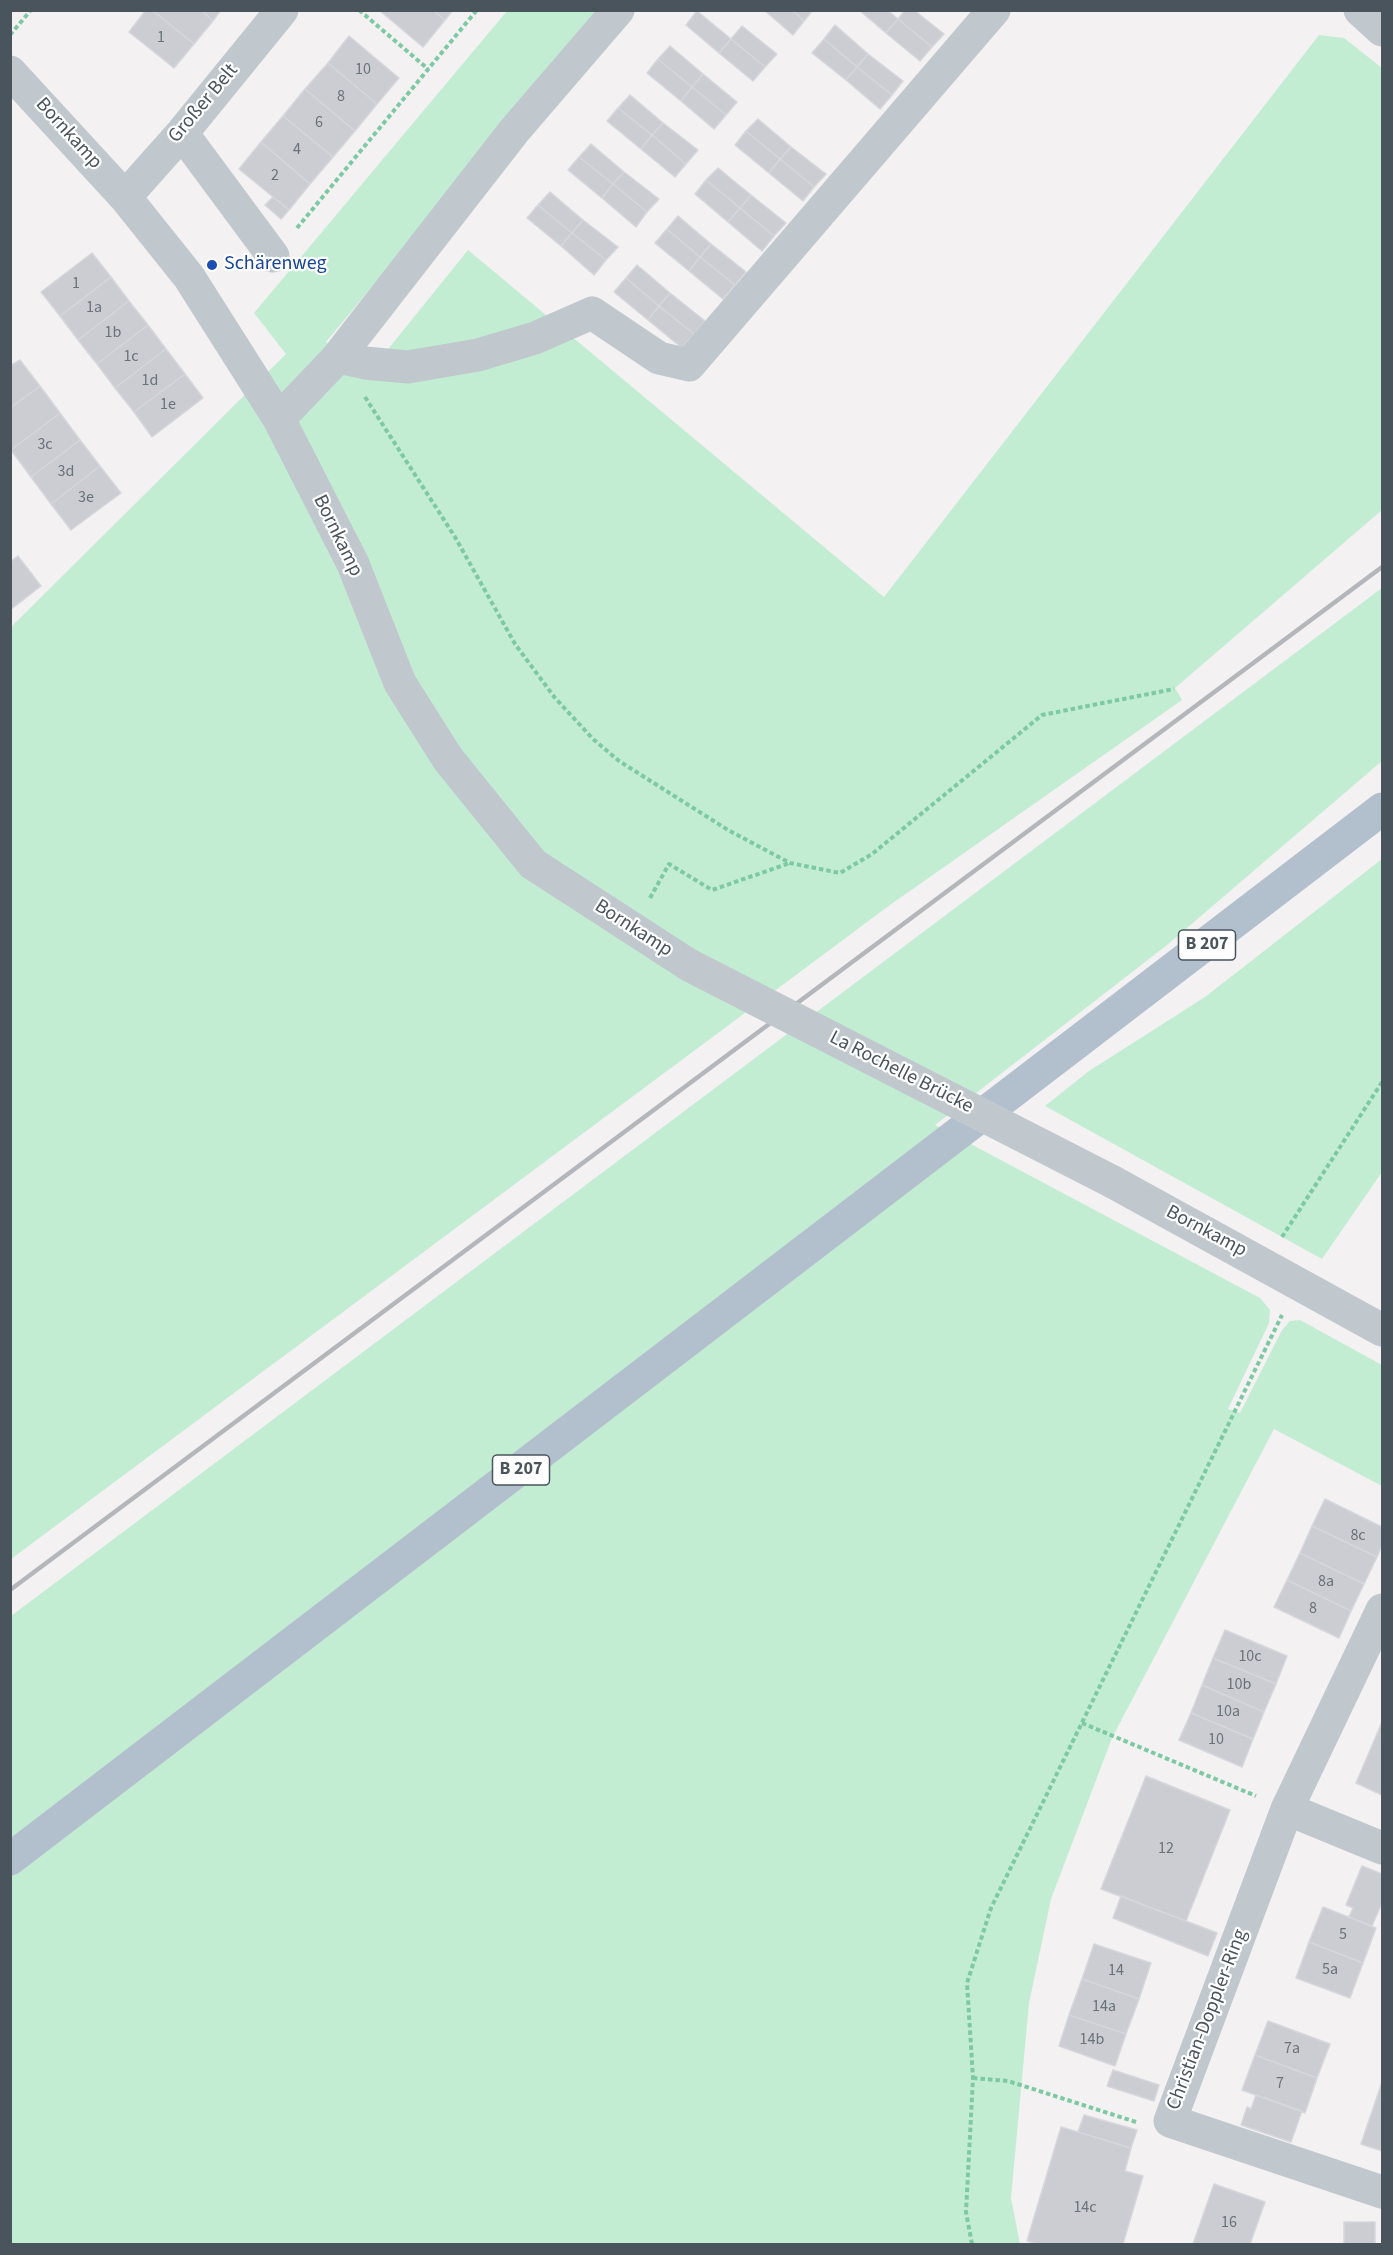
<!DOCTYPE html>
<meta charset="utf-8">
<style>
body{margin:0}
#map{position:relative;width:1393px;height:2255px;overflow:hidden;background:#f3f1f1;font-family:"Source Sans 3",sans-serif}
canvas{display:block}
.frame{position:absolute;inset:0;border:12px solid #4a545d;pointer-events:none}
</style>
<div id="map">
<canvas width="1393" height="2255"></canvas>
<div class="frame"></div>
</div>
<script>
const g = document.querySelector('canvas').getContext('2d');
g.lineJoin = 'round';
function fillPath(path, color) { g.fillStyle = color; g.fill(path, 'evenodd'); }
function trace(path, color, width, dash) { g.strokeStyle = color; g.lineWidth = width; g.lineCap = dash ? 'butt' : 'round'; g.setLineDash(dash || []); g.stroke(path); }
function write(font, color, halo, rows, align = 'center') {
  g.font = font + ' "Source Sans 3",sans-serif'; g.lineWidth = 4.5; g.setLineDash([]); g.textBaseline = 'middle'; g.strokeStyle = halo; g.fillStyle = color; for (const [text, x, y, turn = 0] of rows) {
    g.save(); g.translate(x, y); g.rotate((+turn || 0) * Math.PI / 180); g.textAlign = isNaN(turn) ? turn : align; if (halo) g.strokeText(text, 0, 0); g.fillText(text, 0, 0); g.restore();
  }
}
const green = new Path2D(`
 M507,11H601L326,342L364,379L468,250L884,597L1319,35L1344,38L1382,68V510L1175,688L1182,700L890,905L11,1559V627L286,354L254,313Z
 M1382,588V761L1167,945L935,1125L1260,1298L1270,1310L1269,1323L1228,1409L1240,1413L1282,1330L1290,1321L1300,1320L1382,1365V1486L1274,1429L1112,1738L1051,1899L1029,2003L1011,2198L1020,2244H11V1616Z
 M1382,859V1172L1322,1259L1045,1106L1089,1071L1205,997Z`);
const building = new Path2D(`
 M146,10H152L194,44L174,68L129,32Z
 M152,10H201L213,21L194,44Z
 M201,10H221L213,21Z
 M379,10H433L445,20L423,47Z
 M433,10H453L445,20Z
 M764,10H792L804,21L793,35Z
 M792,10H813L804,21Z
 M859,10H887L898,19L886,33Z
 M905,10H914L944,34L932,47L898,19Z
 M697,11L731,39L719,53L686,25Z
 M898,19L932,47L920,61L886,33Z
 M835,25L868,54L857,67L824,39Z
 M742,26L777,54L765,67L731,39Z
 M349,36L399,78L377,104L328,63Z
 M731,39L765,67L753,81L719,53Z
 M824,39L857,67L846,80L812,53Z
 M670,46L703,74L692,87L658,59Z
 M868,54L903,81L892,95L857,67Z
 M658,59L692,87L681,101L647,73Z
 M328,63L377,104L355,131L305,89Z
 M857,67L892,95L880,109L846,80Z
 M703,74L737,102L726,115L692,87Z
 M692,87L726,115L714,129L681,101Z
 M305,89L355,131L333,157L283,116Z
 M630,95L663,123L652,135L618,108Z
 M618,108L652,135L641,149L607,121Z
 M283,116L333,157L310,184L261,142Z
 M758,119L791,147L780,159L746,131Z
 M663,123L698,150L686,164L652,135Z
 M746,131L780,159L769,173L735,145Z
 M652,135L686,164L675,177L641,149Z
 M261,142L310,184L289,210L239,169Z
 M591,144L624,172L613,184L579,157Z
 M791,147L826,174L814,187L780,159Z
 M579,157L613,184L602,198L568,170Z
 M780,159L814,187L803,201L769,173Z
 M718,168L751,195L740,208L706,180Z
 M624,172L659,199L647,212L613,184Z
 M706,180L740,208L728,222L695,194Z
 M613,184L647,212L636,227L602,198Z
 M550,192L583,220L572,233L538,205Z
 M751,195L786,223L774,236L740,208Z
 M273,197L289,210L281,219L265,205Z
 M538,205L572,233L561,246L527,218Z
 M740,208L774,236L762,251L728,222Z
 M678,216L711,244L700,257L667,229Z
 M583,220L618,247L606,260L572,233Z
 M667,229L700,257L689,271L655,243Z
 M572,233L606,260L594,275L561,246Z
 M711,244L746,272L735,285L700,257Z
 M92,253L111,277L60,316L41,292Z
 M700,257L735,285L723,299L689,271Z
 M637,265L670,293L659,306L626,278Z
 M111,277L129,301L78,340L60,316Z
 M626,278L659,306L648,320L614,292Z
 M670,293L705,321L694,334L659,306Z
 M129,301L148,325L97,364L78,340Z
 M659,306L694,334L682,348L648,320Z
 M148,325L166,349L115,388L97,364Z
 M166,349L185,374L134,412L115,388Z
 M20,360L40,386L10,408V366Z
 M185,374L203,398L152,437L134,412Z
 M40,386L60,413L11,450L10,408Z
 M60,413L80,440L31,477L11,450Z
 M80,440L100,466L51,504L31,477Z
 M100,466L121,493L71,530L51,504Z
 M18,556L41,586L10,610V562Z
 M1325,1499L1382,1527V1545L1377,1557L1312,1526Z
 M1312,1526L1377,1557L1364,1584L1300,1553Z
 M1300,1553L1364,1584L1351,1611L1287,1580Z
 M1287,1580L1351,1611L1339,1638L1274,1607Z
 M1225,1630L1287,1656L1276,1684L1213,1658Z
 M1213,1658L1276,1684L1264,1712L1202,1685Z
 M1202,1685L1264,1712L1253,1739L1191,1713Z
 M1191,1713L1253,1739L1242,1767L1179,1740Z
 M1382,1722V1795L1356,1783Z
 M1146,1776L1230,1810L1186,1921L1101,1889Z
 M1362,1866L1382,1874V1903L1372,1926L1349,1917L1353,1908L1346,1905Z
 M1121,1896L1217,1933L1208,1956L1113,1918Z
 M1323,1907L1376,1928L1363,1963L1309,1942Z
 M1309,1942L1363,1963L1350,1998L1296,1978Z
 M1094,1944L1151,1963L1139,1999L1082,1979Z
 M1082,1979L1139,1999L1126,2034L1069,2015Z
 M1069,2015L1126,2034L1115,2066L1059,2046Z
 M1268,2021L1330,2044L1317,2078L1255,2055Z
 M1255,2055L1317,2078L1305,2113L1242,2090Z
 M1113,2070L1159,2085L1154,2101L1107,2086Z
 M1382,2082V2151L1361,2144Z
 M1256,2095L1302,2111L1291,2142L1241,2125L1247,2107L1251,2109Z
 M1084,2115L1137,2130L1131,2148L1078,2132Z
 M1061,2127L1131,2148L1125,2171L1143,2176L1123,2244H1039L1027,2241Z
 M1214,2184L1265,2202L1250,2244H1193Z
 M1344,2222H1375V2244H1344Z`);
const path = new Path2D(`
 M359,10L428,69
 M10,35L31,10
 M297,228L477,10
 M365,397L455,537L515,644L555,698L593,739L619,761L728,830L790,863L840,873L872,854L1042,715L1174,689
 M650,898L669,864L712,890L790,863
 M1282,1237L1382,1082
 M1082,1723L1256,1796
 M973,2078L1008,2081L1136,2122
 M972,2244L966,2212L973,2078L967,1983L991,1908L1282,1315`);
const minor = new Path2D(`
 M1360,10L1382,30
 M10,72L125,197L189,277L279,419L353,564L400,683L448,759L533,864L689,965
 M182,133L273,256
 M125,197L182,133L282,10
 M338,357L365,363L408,367L478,355L535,338L592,313L659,358L689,365L994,10
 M279,419L338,357L514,131L618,10
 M1113,1182L1382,1330
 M1287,1809L1382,1610
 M1382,1848L1287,1809L1170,2121L1382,2192`);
const major = new Path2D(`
 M10,1859L1382,809`);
const rail = new Path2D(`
 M10,1590L1382,567`);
const minorBridge = new Path2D(`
 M689,965L1113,1182`);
const markers = [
 [212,265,6,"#1a4fb4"]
];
const numberNames = [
 ["1",161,38],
 ["10",363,70],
 ["8",341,97],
 ["6",319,123],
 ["4",297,150],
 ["2",275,176],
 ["1",76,284],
 ["1a",94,308],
 ["1b",113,333],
 ["1c",131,357],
 ["1d",150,381],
 ["1e",168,405],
 ["3c",45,445],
 ["3d",66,472],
 ["3e",86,498],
 ["8c",1358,1536],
 ["8a",1326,1582],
 ["8",1313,1609],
 ["10c",1250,1657],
 ["10b",1239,1685],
 ["10a",1228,1712],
 ["10",1216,1740],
 ["12",1166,1849],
 ["5",1343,1935],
 ["5a",1330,1970],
 ["14",1116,1971],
 ["14a",1104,2007],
 ["14b",1092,2040],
 ["7a",1292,2049],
 ["7",1280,2084],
 ["14c",1085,2208],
 ["16",1229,2223]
];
const shields = [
 [1207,945,57],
 [521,1470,57]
];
const shieldNames = [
 ["B 207",1207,945],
 ["B 207",521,1470]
];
const streetNames = [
 ["Großer Belt",204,104,-50],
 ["Bornkamp",68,134,48],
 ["Bornkamp",337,536,64],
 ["Bornkamp",633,929,33],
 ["La Rochelle Brücke",901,1073,27],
 ["Bornkamp",1206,1232,28],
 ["Christian-Doppler-Ring",1208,2020,-69]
];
const transitNames = [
 ["Schärenweg",224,265]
];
fillPath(green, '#c3edd3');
fillPath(building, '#cbcdd3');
trace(building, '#d5d7dc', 1.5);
trace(path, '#7cc9a3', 4, [4.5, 3]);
trace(minor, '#c0c8ce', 33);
trace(major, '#b2c0cd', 33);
trace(rail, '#b3b6ba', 4.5);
trace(minorBridge, '#c0c8ce', 33);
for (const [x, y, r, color] of markers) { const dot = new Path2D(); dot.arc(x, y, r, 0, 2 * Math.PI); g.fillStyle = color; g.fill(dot); trace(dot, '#fff', 2); }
write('16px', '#6a727a', null, numberNames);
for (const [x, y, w] of shields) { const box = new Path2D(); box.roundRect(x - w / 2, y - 15, w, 30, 4.5); g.fillStyle = '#fff'; g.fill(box); trace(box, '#4a545d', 1.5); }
write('bold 18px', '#4a545d', null, shieldNames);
write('20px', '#4a545d', '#fff', streetNames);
write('20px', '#164399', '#fff', transitNames, 'left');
</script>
